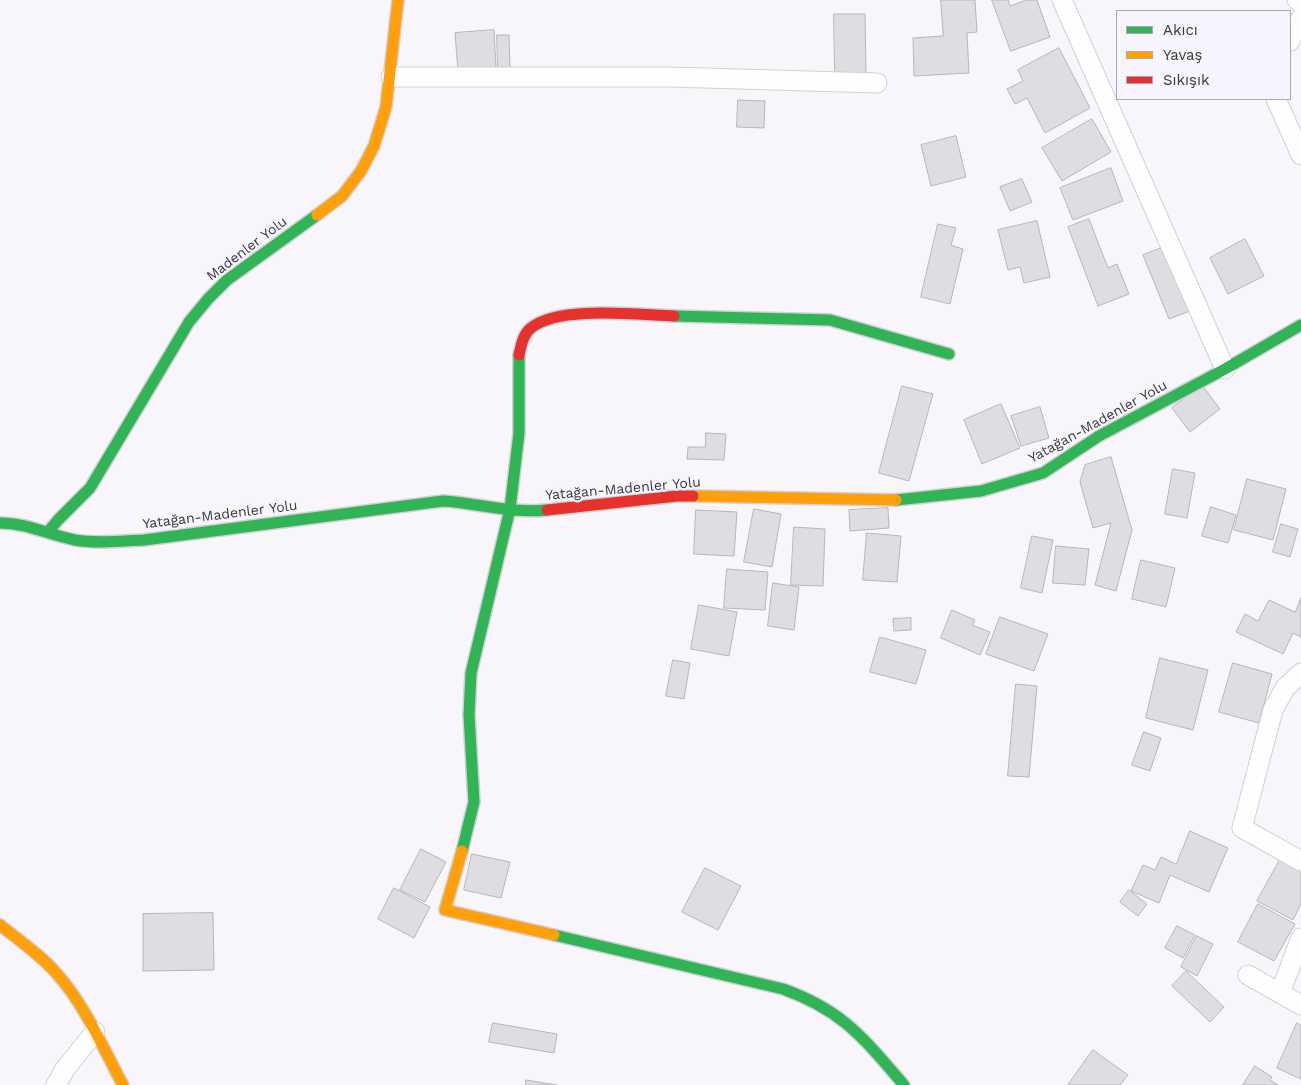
<!DOCTYPE html>
<meta charset="utf-8">
<style>
body{margin:0}
#map{position:relative;width:1301px;height:1085px;overflow:hidden;background:#f8f6fb;font-family:"Work Sans",sans-serif}
canvas{display:block}
.legend{position:absolute;left:1116px;top:10px;width:175px;height:90px;box-sizing:border-box;background:#f7f4fd;border:1px solid #aba9b0;margin:0;padding:6px 9px;list-style:none;font-size:15px;color:#3a393d}
.legend li{display:flex;align-items:center;gap:10px;height:25px}
.legend b{width:25px;border:1px solid #aba9b0}
</style>
<div id="map">
<canvas width="1301" height="1085"></canvas>
<ul class="legend">
<li><b style="height:6px;background:#30b455"></b>Akıcı</li>
<li><b style="height:6px;background:#ff9f0a"></b>Yavaş</li>
<li><b style="height:6px;background:#e5322d"></b>Sıkışık</li>
</ul>
</div>
<script>
const g = document.querySelector('canvas').getContext('2d');
g.lineJoin = 'round';
function fillPath(path, color) { g.fillStyle = color; g.fill(path, 'evenodd'); }
function trace(path, color, width, dash) { g.strokeStyle = color; g.lineWidth = width; g.lineCap = dash ? 'butt' : 'round'; g.setLineDash(dash || []); g.stroke(path); }
function write(font, color, halo, rows, align = 'center') {
  g.font = font + ' "Work Sans",sans-serif'; g.lineWidth = 4.5; g.setLineDash([]); g.textBaseline = 'middle'; g.strokeStyle = halo; g.fillStyle = color; for (const [text, x, y, turn = 0] of rows) {
    g.save(); g.translate(x, y); g.rotate((+turn || 0) * Math.PI / 180); g.textAlign = isNaN(turn) ? turn : align; if (halo) g.strokeText(text, 0, 0); g.fillText(text, 0, 0); g.restore();
  }
}
const building = new Path2D(`
 M941,0H975L977,32L967,33L969,73L914,76L913,38L943,36Z
 M992,0H1008L1010,6L1026,0H1037L1050,37L1011,51Z
 M834,14H865L866,74H835Z
 M494,30L496,68L458,71L455,33Z
 M497,35H509L510,68H498Z
 M1059,48L1090,108L1045,133L1027,98L1015,104L1007,89L1023,81L1018,70Z
 M738,100L765,101L764,128L737,127Z
 M1092,119L1111,152L1062,181L1042,148Z
 M956,136L966,177L931,186L921,145Z
 M1111,168L1123,201L1073,220L1060,188Z
 M1022,179L1032,202L1010,211L1000,187Z
 M1089,219L1108,268L1117,264L1129,294L1098,306L1068,227Z
 M1037,221L1050,277L1024,283L1020,267L1008,270L998,230Z
 M938,224L956,228L951,245L963,249L950,304L921,297Z
 M1245,239L1264,276L1228,294L1210,258Z
 M1164,247L1190,311L1169,319L1143,255Z
 M1202,385L1220,409L1190,432L1172,408Z
 M902,386L933,394L909,481L879,473Z
 M1001,404L1020,448L982,464L964,420Z
 M1040,407L1049,438L1021,446L1011,416Z
 M706,433L726,434L724,460L687,459L688,447H705Z
 M1111,457L1132,530L1116,591L1095,585L1111,523L1093,528L1080,482L1085,465Z
 M1173,469L1195,473L1187,518L1165,514Z
 M1247,479L1286,489L1273,540L1234,530Z
 M1211,507L1236,515L1228,543L1202,536Z
 M888,508L889,528L850,531L849,510Z
 M754,509L781,514L772,567L744,562Z
 M696,510L737,512L734,556L694,554Z
 M1281,524L1298,529L1290,557L1273,552Z
 M794,527L825,529L823,586L791,585Z
 M867,533L901,536L897,582L863,580Z
 M1032,536L1053,540L1042,593L1021,588Z
 M1056,546L1089,549L1085,585L1053,583Z
 M1141,560L1175,568L1166,607L1132,599Z
 M727,569L768,572L765,610L724,608Z
 M773,583L799,587L794,630L768,626Z
 M1301,598V637L1293,633L1283,654L1236,632L1245,614L1258,621L1269,600L1295,612Z
 M699,605L737,612L729,656L691,649Z
 M952,610L975,620L972,625L990,632L980,655L941,638Z
 M1000,617L1048,634L1034,671L986,654Z
 M911,618V630L894,631L893,619Z
 M880,637L926,650L916,684L870,672Z
 M1160,658L1208,670L1193,730L1146,718Z
 M673,660L690,663L684,699L666,696Z
 M1233,663L1272,674L1259,723L1219,712Z
 M1016,684L1037,686L1029,777L1008,776Z
 M1144,732L1161,738L1150,771L1132,765Z
 M1190,831L1228,848L1209,892L1170,875L1159,903L1131,891L1143,865L1155,870L1161,857L1176,864Z
 M421,849L446,862L425,902L400,890Z
 M472,854L510,862L501,898L464,890Z
 M1281,858L1301,868V904L1293,920L1257,901Z
 M705,868L741,886L718,930L682,912Z
 M394,888L430,907L414,938L378,919Z
 M1129,890L1147,904L1138,916L1120,902Z
 M1258,904L1295,924L1274,961L1238,942Z
 M213,913L214,970L143,971V914Z
 M1177,926L1195,935L1183,958L1165,948Z
 M1197,936L1213,944L1197,976L1181,967Z
 M1186,971L1224,1007L1210,1022L1172,986Z
 M493,1023L557,1034L554,1053L489,1042Z
 M1297,1023L1301,1025V1079L1277,1068Z
 M1093,1050L1128,1075L1120,1085H1068Z
 M1255,1066L1272,1077L1270,1080L1278,1085H1243Z
 M526,1080L557,1085H526Z`);
const street = new Path2D(`
 M1062,0L1225,369
 M1297,0L1301,3
 M1290,41L1301,18
 M391,77H669L877,83
 M1276,99L1301,155
 M1301,673L1285,688L1273,710L1242,828L1301,861
 M1248,975L1301,1005
 M1280,993L1301,938
 M56,1085L65,1069L95,1032`);
const fast = new Path2D(`
 M674,316L830,320L949,354
 M896,500L981,491L1043,473L1099,436L1225,369L1301,325
 M0,523C27,523 49,535 75,540C97,544 121,541 144,540L443,501C477,503 513,514 547,510
 M48,532L58,520L90,488L189,322L208,299L227,280L317,215
 M462,851L474,802L469,715L471,673L510,509L519,433V355
 M554,935L783,989C844,1011 863,1038 904,1085`);
const slow = new Path2D(`
 M317,215L342,196L361,171L374,146L386,107L398,0
 M693,496L896,500
 M462,851L445,910L554,935
 M0,925C20,941 42,956 58,975C86,1007 103,1048 123,1085`);
const jam = new Path2D(`
 M519,355C521,346 523,334 531,328C559,305 638,315 674,316
 M547,510L677,496H693`);
const streetNames = [
 ["Madenler Yolu",247,249,-37],
 ["Yatağan-Madenler Yolu",1098,422,-29],
 ["Yatağan-Madenler Yolu",623,489,-5],
 ["Yatağan-Madenler Yolu",220,515,-7]
];
fillPath(building, '#dedde1');
trace(building, '#b7b5b8', 1);
trace(street, '#d1d0d3', 21);
trace(fast, '#d1d0d3', 14);
trace(slow, '#d1d0d3', 14);
trace(jam, '#d1d0d3', 14);
trace(street, '#fefefe', 19);
trace(fast, '#30b455', 11);
trace(slow, '#ff9f0a', 11);
trace(jam, '#e5322d', 11);
write('14px', '#3a393d', '#f7f4fd', streetNames);
</script>
